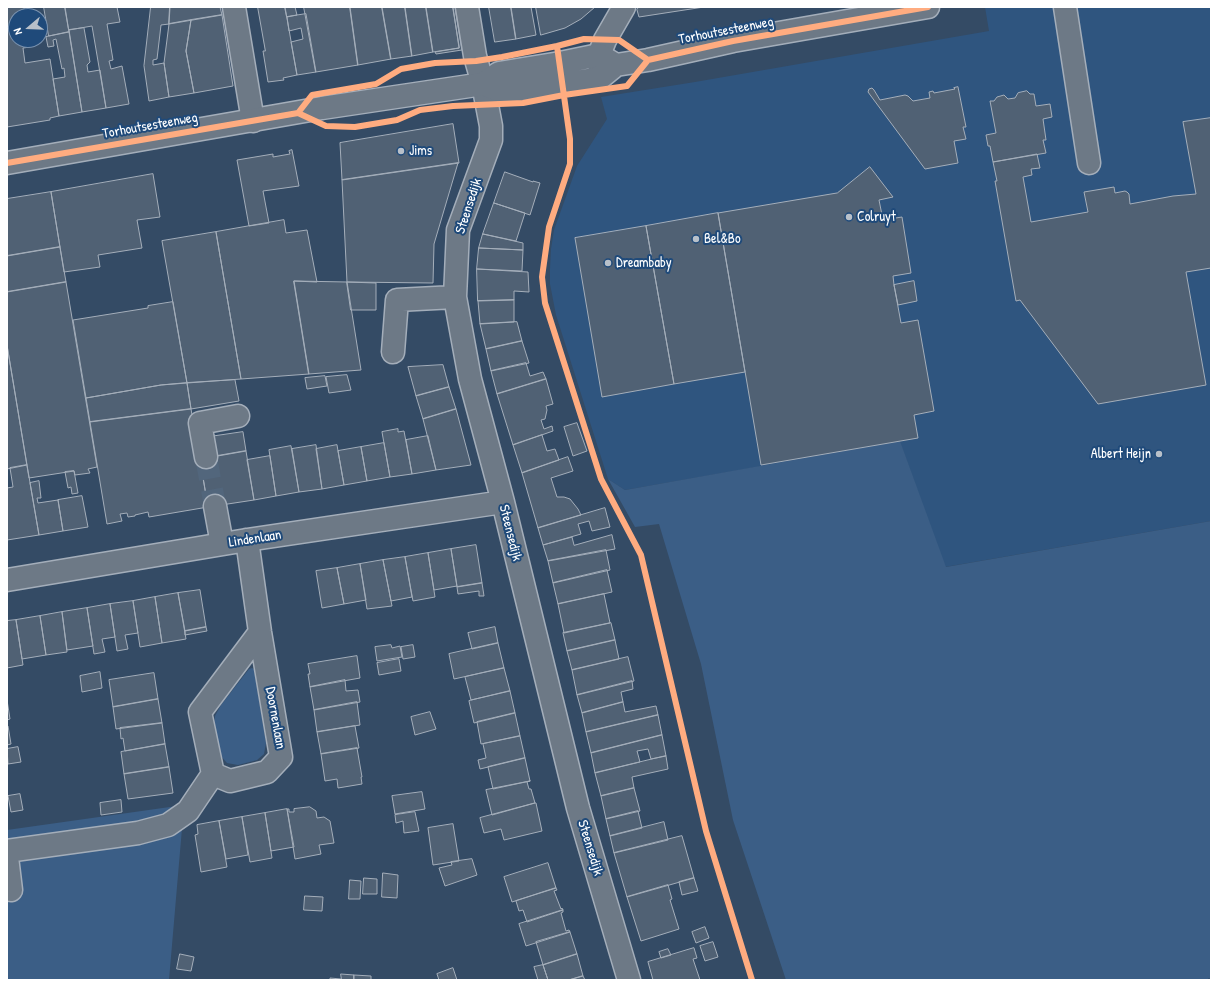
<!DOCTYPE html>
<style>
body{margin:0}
#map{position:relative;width:1218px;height:987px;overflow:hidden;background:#344b65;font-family:"Patrick Hand",sans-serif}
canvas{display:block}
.frame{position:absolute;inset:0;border:8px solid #fff;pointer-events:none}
.north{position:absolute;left:8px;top:8px;width:40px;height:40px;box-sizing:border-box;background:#1f4a7a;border:1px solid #7992af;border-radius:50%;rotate:251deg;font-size:11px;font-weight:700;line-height:16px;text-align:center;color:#fff}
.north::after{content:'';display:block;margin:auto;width:14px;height:18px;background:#b8c0c9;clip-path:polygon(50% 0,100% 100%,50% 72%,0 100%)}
</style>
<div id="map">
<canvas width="1218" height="987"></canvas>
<div class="frame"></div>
<div class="north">N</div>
</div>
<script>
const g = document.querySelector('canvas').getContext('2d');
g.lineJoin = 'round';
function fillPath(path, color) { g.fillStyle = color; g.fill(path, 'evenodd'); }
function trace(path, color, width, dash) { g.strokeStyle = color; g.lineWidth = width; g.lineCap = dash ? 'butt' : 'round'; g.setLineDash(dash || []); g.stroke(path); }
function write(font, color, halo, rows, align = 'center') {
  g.font = font + ' "Patrick Hand",sans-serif'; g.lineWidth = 4; g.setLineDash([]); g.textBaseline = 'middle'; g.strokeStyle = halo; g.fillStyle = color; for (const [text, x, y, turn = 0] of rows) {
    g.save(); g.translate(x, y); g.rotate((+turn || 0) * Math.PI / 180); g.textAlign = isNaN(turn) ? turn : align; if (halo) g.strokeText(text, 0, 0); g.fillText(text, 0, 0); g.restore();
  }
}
const built = new Path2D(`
 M985,7H1211V521L945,567L900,442L625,490L608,479L556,315L550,284V269L551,249L554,230L577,166L607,119L601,97L695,82L989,31Z`);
const green = new Path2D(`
 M900,441L946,567L1211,521V980L1209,978L1207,980H786L733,820L701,664L659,524L635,527L608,479L625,490Z
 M252,668L254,669L266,743L264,754L257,760L238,765L227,763L220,755L214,725L215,716L221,705L249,669Z
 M184,805L169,980H7V830Z`);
const building = new Path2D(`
 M7,7H24L25,16H16V40H29L30,47L23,48L25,63L50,59L59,116L50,118V120L7,127Z
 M44,7H65L69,32L49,36Z
 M65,7H117L120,22L107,24L113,60L109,61L111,69L122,66L129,104L106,108L92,26L69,30Z
 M151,7H170L169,24L161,25L157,59L153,60V65L164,63L169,97L149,101L144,66Z
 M170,7H220L222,15L169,24Z
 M258,7H285L297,75L283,78L284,80L268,82L263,51H265Z
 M285,7H295L297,15L287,17Z
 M304,7H350L358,65L316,72Z
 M350,7H382L391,59L358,65Z
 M382,7H405L412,56L391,59Z
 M405,7H426L433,52L412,56Z
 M426,7H453L459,48L433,52Z
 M453,7H455L462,50L436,54L435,52L459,48Z
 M489,7H511L516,39L495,42Z
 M511,7H531L536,35L516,39Z
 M536,7H595L581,19L565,28L541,35Z
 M639,7H704L639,17L637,10Z
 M306,14L316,72L297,75L291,42L303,39L301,28L289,31L287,17Z
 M222,15L233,86L194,93L186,51L191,20Z
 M191,20L186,51L194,93L169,97L164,63L169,24Z
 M84,28L90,62L87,65L88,72L100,70L106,108L82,112L69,30Z
 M69,32L82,112L59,116L53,79L65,77L64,68L62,69L56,39L53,40L54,46L48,47L46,37Z
 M958,87L966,127H963L966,139L954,141L958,163L925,169L868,92L869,89L872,88L874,90L880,100L905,95L908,96L913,101L930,98L929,92L933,91L934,93L955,89L954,88Z
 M1027,91L1030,94H1034L1036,106L1050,104L1052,117L1043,119L1046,140H1043L1046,153L993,162L990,146H988L986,135L996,133L990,101H994L997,97L1004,95L1008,99L1015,98L1018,93Z
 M1211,118V268L1186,272L1206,385L1098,404L1020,300L1016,301L995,181H997L993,162L1037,154L1040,168L1031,169L1032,175L1023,177L1031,222L1088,212L1084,192L1114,187L1115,193L1125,191L1127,192L1129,194L1130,204L1173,196L1196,194L1183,122Z
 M453,124L459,163L342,180L340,143Z
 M292,150L299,186L263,191L269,223L249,226L237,160L273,154V157L290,154L289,151Z
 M458,163L434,244L433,283L347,282L342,180Z
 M870,167L893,197L879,200L883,220L902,217L911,273L893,276L894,285L901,323L918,320L934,411L914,415L918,438L761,465L718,213L837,193Z
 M505,172L533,182V181L540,183L530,215L494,203Z
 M153,174L160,217L137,220L142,248L98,255L100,267L64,272L51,192Z
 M51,192L60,247L7,256V199Z
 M494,203L525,213L516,241L483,234Z
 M718,213L745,372L674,384L646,226Z
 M284,220L286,233L307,230L317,282L294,281L309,374L241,379L216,232Z
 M646,226L674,384L602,397L575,238Z
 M216,232L241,379L187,383L162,241Z
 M483,234L523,243V250L479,248Z
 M60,247L66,282L7,292V256Z
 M479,248L523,250L522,271L477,269Z
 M477,269L528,272L529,292L514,291V300L478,301Z
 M294,281L347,282L361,370L309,374Z
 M914,281L917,301L898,305L894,285Z
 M66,282L97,467L88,469L90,473L75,475L74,471L29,478L7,345V292Z
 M347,282L376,283V310H351Z
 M514,300V322L480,324L478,301Z
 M173,302L187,383L161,385L86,398L73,320L148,308V306Z
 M517,322L522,341L486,349L480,324Z
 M522,341L529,363L491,371L486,349Z
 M7,345L27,465L7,469Z
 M526,363L530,376L543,372L546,379L497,394L491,371Z
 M443,365L449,387L416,396L408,367Z
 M347,375L351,390L329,393L326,377Z
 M325,376L327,386L307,389L305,378Z
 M546,379L553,404L546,406L547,410L545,419L541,420L544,429L552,426L553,431L513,445L497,394Z
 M235,380L239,401L191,409L187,383Z
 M187,383L191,409L90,422L86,398L161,385Z
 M449,387L456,409L423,419L416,396Z
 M191,409L208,507L149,517L148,512L135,515V516L128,517L127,513L120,514L122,521L107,524L90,422Z
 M456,409L471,465L436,470L423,419Z
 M577,423L587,451L573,456L564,427Z
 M398,429V432L404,431L412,474L390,477L382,432Z
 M243,432L246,451L212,457L209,437Z
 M542,435L547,451L555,449L559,460L522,473L513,445Z
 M428,436L436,470L412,474L406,440Z
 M384,443L390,477L367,481L361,447Z
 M316,445L322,489L299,492L292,449Z
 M337,445L344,485L322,489L316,449Z
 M291,446L299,492L276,496L269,450Z
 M361,447L367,481L344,485L338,451Z
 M246,451L254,500L208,507L200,459Z
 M270,456L276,496L254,500L247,460Z
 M568,457L573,471L551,478L557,497H564L570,499L578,509L581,515L538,528L522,473Z
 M27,465L39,535L7,540V488L13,487L10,468Z
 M74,471L78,493L72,494L71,487L68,488L65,472Z
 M39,481L41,498H37L38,503L58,500L63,531L39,535L30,483Z
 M82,496L88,527L63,531L58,500Z
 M605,508L610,527L592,531L589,521L578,524L581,534L543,545L538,528Z
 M612,535L615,549L548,561L543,545L572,537L574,545Z
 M476,545L482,583L457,587L451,549Z
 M451,549L457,586L434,590L428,553Z
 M606,550L610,570L553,583L548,561Z
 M428,553L435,597L413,601L405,557Z
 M405,557L412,597L391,601L383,560Z
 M383,560L392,606L367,609L360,564Z
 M360,564L366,600L344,604L337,568Z
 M337,568L344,604L322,608L316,571Z
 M607,570L612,592L558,604L553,583Z
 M482,583L484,596H479V591L458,594L457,587Z
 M200,590L206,627L185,631L178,593Z
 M178,593L186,639L162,643L155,597Z
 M604,594L610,623L564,633L558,604Z
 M155,597L162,643L140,647L133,601Z
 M133,601L138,633L125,635L128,649L117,651L110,604Z
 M110,604L115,637L102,639L105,652L94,654L87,608Z
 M87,608L93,646L67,650L62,612Z
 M62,612L67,652L46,655L40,616Z
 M40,616L46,655L22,659L16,620Z
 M16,620L23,665L7,668V621Z
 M611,623L615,640L567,651L563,633Z
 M206,627L207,631L185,635V631Z
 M495,627L498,643L472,649L468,633Z
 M615,640L619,659L572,670L567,651Z
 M498,643L504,668L454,679L449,654Z
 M391,645L392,648L400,646L402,657L377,661L375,647Z
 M413,645L415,657L403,659L401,647Z
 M357,656L360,678L310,687L308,674H310L308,664Z
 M628,657L634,681L577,695L572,670Z
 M399,659L401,671L379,675L377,663Z
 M504,668L510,691L471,700L465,677Z
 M100,672L102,688L82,692L80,676Z
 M154,673L158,699L113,707L109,680Z
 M345,680L346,691L358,690L360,702L314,710L310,687Z
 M632,681L633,689L621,692L623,702L582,713L577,695Z
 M510,691L515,713L474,723L469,701Z
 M158,699L162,723L116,729L113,707Z
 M7,700L10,719L7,720Z
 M357,702L360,725L317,732L314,710Z
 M623,702L625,712L656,706L658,715L586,732L582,713Z
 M430,712L436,729L415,735L411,717Z
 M515,713L520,736L481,744L477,722Z
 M658,715L662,735L591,753L586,732Z
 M162,723L165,744L125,751L123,738L121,739L120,728Z
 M7,726H8L11,744L7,745Z
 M355,726L359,748L321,754L317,732Z
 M662,735L666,756L651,759L648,749L637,751L640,762L595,773L591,753Z
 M520,736L525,758L480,769L478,760L486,758L483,744Z
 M165,744L169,767L124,774L121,752Z
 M18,747L21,762L8,764L7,749Z
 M357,748L362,777H361L362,784L338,788L337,779L325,781L321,754Z
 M666,756L668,769L632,777L634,788L601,796L595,773Z
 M525,758L530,781L493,789L488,767Z
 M169,767L173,793L128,799L124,774Z
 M530,781L527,782L529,789H531L535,803L492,815L486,790Z
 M634,788L640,811L606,819L601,796Z
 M422,792L425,809L395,814L392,796Z
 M20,794L23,810L11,812L8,796Z
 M121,800L122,812L101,815L100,803Z
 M535,803H536L542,831L504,840L501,829L484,833L480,818Z
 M310,807L316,811L317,818L324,817L330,821L334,843L319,845L321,854L295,859L287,809H289V812H294V809Z
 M287,809L294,847L271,851L265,813Z
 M638,811L642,828L610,836L606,819Z
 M415,812L419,831L404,833L403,821L396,823L395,815Z
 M265,813L272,858L250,862L242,817Z
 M242,817L248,855L226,859L219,821Z
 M219,821L227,867L201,872L195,835L198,834L197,825Z
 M664,822L668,840L614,853L610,836Z
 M453,824L459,861L433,865L428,828Z
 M682,836L694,878L627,897L614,853Z
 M472,859L477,875L445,886L439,868L452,865L451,862Z
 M548,863L556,888L512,902L504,877Z
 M383,873L398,875L397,898L382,897Z
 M364,878L377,879V894H363Z
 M694,878L698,891L682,895L679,882Z
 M350,880L361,881L360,899H349Z
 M668,885L672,899L670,900L679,929L641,941L627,897Z
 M556,888L557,890L554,891L561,909L562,908L563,910L527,922L523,910L519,911L516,901Z
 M305,896L323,897L322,911L304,910Z
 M563,910V912L561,913L566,931L569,930L570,932L526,946L519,924Z
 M705,927L709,938L696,943L692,932Z
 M570,932L577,954L543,965L536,942Z
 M713,942L718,957L705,961L700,946Z
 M694,948L697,958L693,959L700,980H653L648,962Z
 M668,949L671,955L661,958L659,952Z
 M180,954L194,957L191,971L177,969Z
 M577,954L583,976L569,980H548L543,965Z
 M543,965L548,980H538L534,967Z
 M453,968L457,980H439L437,974Z
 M341,974L354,975V980H330V978L341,979Z
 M354,975L371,976V980H354Z
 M583,976L585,980H569Z`);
const minorTunnel = new Path2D(`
 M206,457L215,506`);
const minor = new Path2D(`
 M234,7L253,121
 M467,7L475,56L483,84L491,126V140L458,230L455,297L470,379L503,502L578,808L629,980
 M1065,7L1089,163
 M600,75L599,55L605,40L624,7
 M393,352L397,300L455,297
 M206,457L200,423L238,416
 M215,506L222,544
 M247,540L260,632L281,757L267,772L230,781L213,774L200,712L260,632
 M7,580L247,540L503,502
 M7,851L138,833L168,825L188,811L213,774
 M7,857L11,890`);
const major = new Path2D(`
 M483,84L506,93L600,78L616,65L648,60L733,41L928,7
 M7,163L322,108L483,84L499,73L560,63L599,55L616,65`);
const cycleway = new Path2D(`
 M557,46L570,139V164L549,227L542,277L545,303L601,479L641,555L706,831L752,980
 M648,60L733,41L928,7
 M298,113L312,95L376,84L401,69L435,63L476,61L502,57L557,46L584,39L619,40L648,60
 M298,113L326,126L355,127L397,120L420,110L453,106L523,103L564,95L627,86L648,60
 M7,163L298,113`);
const markers = [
 [401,151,4,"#b8c0c9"],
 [849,217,4,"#b8c0c9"],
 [696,239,4,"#b8c0c9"],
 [608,263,4,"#b8c0c9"],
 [1159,454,4,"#b8c0c9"]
];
const streetNames = [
 ["Torhoutsesteenweg",726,31,-11],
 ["Torhoutsesteenweg",150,126,-10],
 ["Steensedijk",469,206,-72],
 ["Steensedijk",510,533,76],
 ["Lindenlaan",255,539,-9],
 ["Doornenlaan",275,718,80],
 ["Steensedijk",590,848,73]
];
const poiNames = [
 ["Jims",409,151],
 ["Colruyt",857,217],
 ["Bel&Bo",704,239],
 ["Dreambaby",616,263],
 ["Albert Heijn",1151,454,"right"]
];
fillPath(built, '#2f557f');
fillPath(green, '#3b5e86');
fillPath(building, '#506174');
trace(building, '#a4aeba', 1);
trace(minorTunnel, '#52667c', 22, [22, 11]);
trace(minor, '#a4aeba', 25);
trace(major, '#a4aeba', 25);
trace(minor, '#6d7986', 22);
trace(major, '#6d7986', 22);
trace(cycleway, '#ffac80', 6);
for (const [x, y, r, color] of markers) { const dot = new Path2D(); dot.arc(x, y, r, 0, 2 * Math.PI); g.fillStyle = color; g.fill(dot); trace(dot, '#1f4a7a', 1.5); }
write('14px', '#fff', '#1f4a7a', streetNames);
write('14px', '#fff', '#1f4a7a', poiNames, 'left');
</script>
